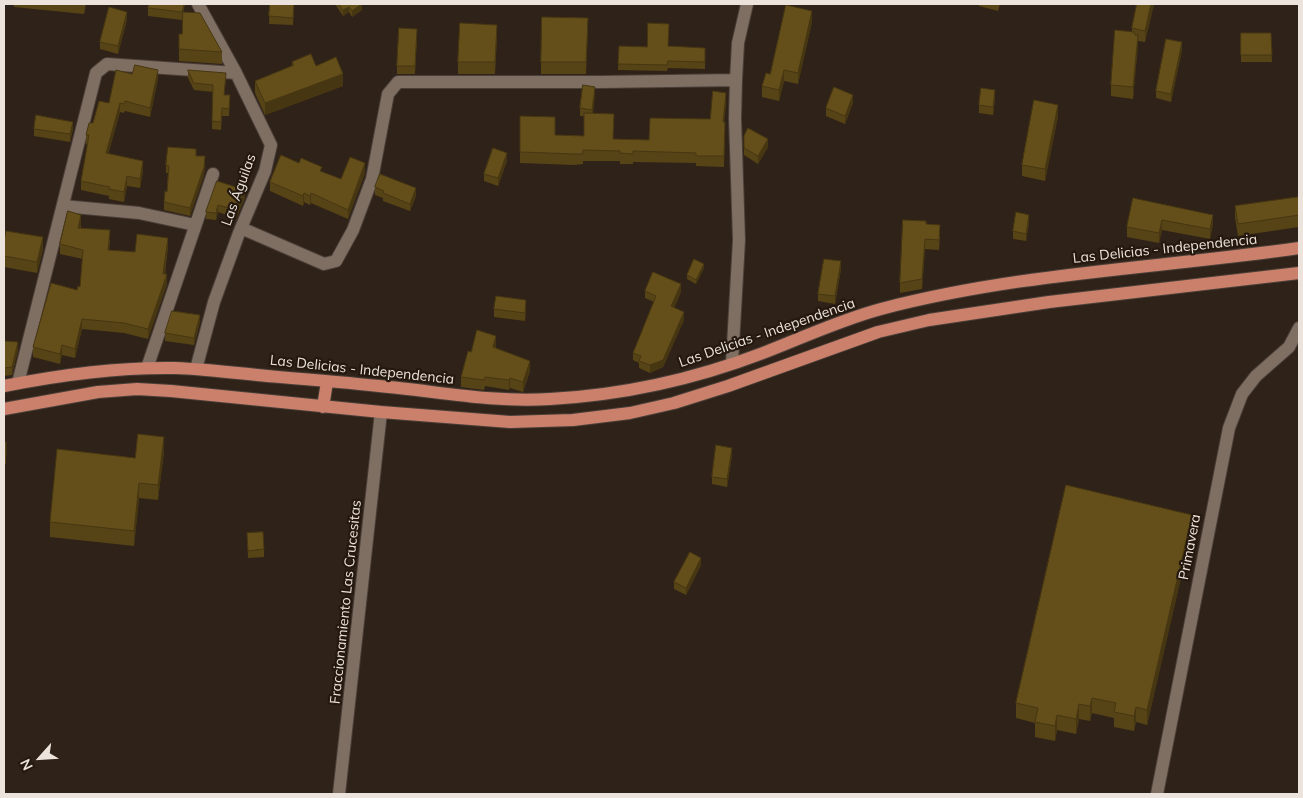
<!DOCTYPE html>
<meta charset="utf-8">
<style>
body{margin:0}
#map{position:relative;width:1303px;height:798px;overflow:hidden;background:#2f2218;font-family:Mulish,sans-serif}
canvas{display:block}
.frame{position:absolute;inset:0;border:5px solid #ece3dc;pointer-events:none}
.north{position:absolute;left:15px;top:733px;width:50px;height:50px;-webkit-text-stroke:4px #25190f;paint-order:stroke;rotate:244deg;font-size:14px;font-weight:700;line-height:20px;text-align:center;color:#ece3dc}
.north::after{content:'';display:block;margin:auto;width:18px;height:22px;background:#ece3dc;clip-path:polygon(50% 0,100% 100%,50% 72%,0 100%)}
</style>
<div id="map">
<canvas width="1303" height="798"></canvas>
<div class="frame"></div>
<div class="north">N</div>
</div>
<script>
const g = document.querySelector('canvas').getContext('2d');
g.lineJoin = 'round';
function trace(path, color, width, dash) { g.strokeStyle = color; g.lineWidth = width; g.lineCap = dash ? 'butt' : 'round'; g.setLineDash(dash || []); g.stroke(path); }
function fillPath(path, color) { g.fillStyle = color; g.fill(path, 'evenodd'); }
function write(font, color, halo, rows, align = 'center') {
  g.font = font + ' Mulish,sans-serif'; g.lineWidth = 4.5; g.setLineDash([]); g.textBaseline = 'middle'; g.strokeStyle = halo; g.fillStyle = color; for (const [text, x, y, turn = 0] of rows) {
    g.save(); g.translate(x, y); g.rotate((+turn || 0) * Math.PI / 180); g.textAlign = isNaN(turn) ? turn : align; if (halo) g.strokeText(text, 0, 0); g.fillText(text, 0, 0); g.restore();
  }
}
const minor = new Path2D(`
 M63,206L139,213L195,225
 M241,228L324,264L336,261L353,230L372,179L388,94L398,82H600L736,80
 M732,363L739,240L735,118L736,80L738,43L747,4
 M147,368L213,174
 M196,369L214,302L239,233L265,171L271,145L236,73L198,4
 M18,383L96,73L107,64L236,73
 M339,794L381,412
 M1157,794L1229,428L1242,394L1256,376L1289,347L1299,328`);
const major = new Path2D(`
 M4,386C59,375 118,367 175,368C205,369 236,373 267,376C304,379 342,382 379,386C436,391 493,403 550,399C623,395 695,379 763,353C802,338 840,320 881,309C1017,273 1160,268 1299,248
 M323,407L327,382
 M4,409L98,392L137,389L171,391L381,412L510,422L573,420L630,413L674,403L728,386L878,332L929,320L1049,302L1299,273`);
const wall = new Path2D(`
 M14,4H86L84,14L14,7Z
 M185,4L183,12L222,52V64L179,61V49L182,34L183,14L182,20L148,16V8Z
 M270,4H294L293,25L269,24Z
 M335,4H362V10L352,17L349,12L343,16Z
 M979,4H1000L998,11L979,6Z
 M1137,4H1154L1145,42L1138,41L1133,99L1111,96V85L1132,32V28Z
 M127,20L118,54L100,49V42Z
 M812,22L798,84L784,81L779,101L762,97V86L770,74Z
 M588,29L586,74H541V62Z
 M1241,33H1271L1272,62H1241Z
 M417,36L415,74H397V66Z
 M497,36L495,74H458V62Z
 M619,46L705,48V69L668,68L667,71L618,70Z
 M1182,50L1171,102L1156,98V91Z
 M292,62L316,66L343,86L265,115L255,93V81L292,66Z
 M188,70L226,80L224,95H230L229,116H222L221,130L212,129L213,92L194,90L188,78Z
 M132,74L158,79L150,117L125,111L124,113L120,112L108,154L143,171L140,188L127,186L124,202L109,199V196L81,190V181L88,145L86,144V135L93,123Z
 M595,94L593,113L614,139L649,140L710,119L726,103L724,122H725L724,167L696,166V163L633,162V164H620V161H583V164L574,165L520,163V116L555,135L584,136V116H580V108Z
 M995,98L993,115L979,113V105Z
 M853,103L845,124L826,116V108Z
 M1058,116L1045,181L1022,176V165Z
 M34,129H73L70,142L34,136Z
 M744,136L768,147L758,164L744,155Z
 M196,156L205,164L204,175L190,216L164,210V202L167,192L168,173H166V165Z
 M507,161L498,186L484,181V174Z
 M299,163L341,179L365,173L348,219L311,203L310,205L304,202L303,206L270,191V182Z
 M217,181L245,198L236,218L218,212L216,220L206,219V212Z
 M375,187L416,196L410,211L383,201V198L375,195Z
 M1299,197V227L1238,236L1235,218V206Z
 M1133,198L1213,224L1210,239L1162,230L1159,243L1127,237V227Z
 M1029,223L1026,241L1013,239V231Z
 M81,224V228L110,240L109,250L135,252L168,247L165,274L167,284L148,339L124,333L82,329L75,358L62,355L60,364L33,357V347L80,287L83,259L60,254V244Z
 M926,224L940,236L939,250L925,249L922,289L900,293V283Z
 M4,243L43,249L37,273L4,267Z
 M704,268L696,284L687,279V275Z
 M841,269L835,304L818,301V294Z
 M645,291L681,292L674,308L684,320L663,367L650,373L639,368V363L633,360V353L654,302L645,298Z
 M526,308L525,321L494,317V309Z
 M200,322L194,345L165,341V333Z
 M4,341L18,350L12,375L4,376Z
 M496,346V348L530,371L523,392L510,388L509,390L485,386L484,390L461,387V377L471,352Z
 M4,442H6V464H4Z
 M164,452L158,500L139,498L134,546L50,537V522L135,458Z
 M732,455L727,487L712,484V477Z
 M1192,530L1147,725L1136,722L1134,731L1114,727V718L1092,713L1090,721L1079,719L1076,734L1057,730L1055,741L1035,737V723L1016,718V703Z
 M247,533L264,549V557L248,558Z
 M701,565L686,595L674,589V582Z`);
const shadedWall = new Path2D(`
 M362,4V10L352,17V11Z
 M1151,4H1154L1145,42V31Z
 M349,7V12L343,16V10Z
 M812,11V22L798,84V73Z
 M127,12V20L118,54V46Z
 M1138,35V47L1133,99V87Z
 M1182,42V50L1171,102V94Z
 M158,70V79L150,117V108Z
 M784,70V81L779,101V90Z
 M343,74V86L265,115V103Z
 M595,87V94L592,118V110Z
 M995,90V98L993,115V107Z
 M726,93V103L723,132V122Z
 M853,95V103L845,124V116Z
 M120,103V112L106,163V153Z
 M1058,105V116L1045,181V169Z
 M73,122V129L70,142V134Z
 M768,139V147L758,164V156Z
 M507,153V161L498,186V178Z
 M205,156L204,175L190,216V208Z
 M143,161V171L140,188V179Z
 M365,163V173L348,219V210Z
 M127,176V186L124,202V192Z
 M416,188V196L410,211V204Z
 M245,190V198L236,218V210Z
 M304,193V202L303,206V196Z
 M311,193V203L310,205V196Z
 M218,205V212L216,220V213Z
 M81,215V224L78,237V228Z
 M1029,215V223L1026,241V234Z
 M1213,215V224L1210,239V229Z
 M1162,220V230L1159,243V233Z
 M43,237V249L37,273V262Z
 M168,238V247L163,283V274Z
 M925,239V249L922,289V279Z
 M841,261V269L835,304V296Z
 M704,264V268L696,284V280Z
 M167,274V284L148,339V329Z
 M681,284V292L671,314V306Z
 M526,300V308L525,321V313Z
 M684,312V320L663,367L650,373V365Z
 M200,315V322L194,345V338Z
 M82,319V329L75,358V349Z
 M496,336V346L493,357V347Z
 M18,342V350L12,375V367Z
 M62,345V355L60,364V354Z
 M530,361V371L523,392V382Z
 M510,378V388L509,390V380Z
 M164,437V452L158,500V485Z
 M732,448V455L727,487V479Z
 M139,483V498L134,546V531Z
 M1192,515V530L1147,725V710Z
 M701,558V565L686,595V588Z
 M1092,698V713L1090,721V706Z
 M1079,704V719L1076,734V719Z
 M1136,707V722L1134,731V716Z
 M1057,715V730L1055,741V726Z`);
const building = new Path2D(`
 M149,4H184L182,12L148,8Z
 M270,4H294L293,18L269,16Z
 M339,4H362L352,11L349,7L343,10Z
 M1137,4H1151L1145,31L1132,28Z
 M786,5L812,11L798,73L784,70L779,90L762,86L766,73L770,74Z
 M109,7L127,12L118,46L100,42Z
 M183,12L200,13L222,52L179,49V34H182Z
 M542,17L588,18L586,62H541Z
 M460,23L497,25L495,62H458Z
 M648,23L669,24L668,46L705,48V62L668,61L667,65L618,64L619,46L647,47Z
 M399,28L417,29L415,66H397Z
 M1115,30L1134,32L1135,35H1138L1133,87L1111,85Z
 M1241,33H1271L1272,55H1241Z
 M1166,39L1182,42L1171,94L1156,91Z
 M311,54L316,66L336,57L343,74L265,103L255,81L294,65L292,62Z
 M135,65L158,70L150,108L125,101L124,104L120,103L106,153L143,161L140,179L127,176L124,192L109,189L110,187L81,181L89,135H86L89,123H93L99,101L109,103L116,70L132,74Z
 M188,70L226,73L224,95H230L229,109L222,108L221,122L212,121L213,85L194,83Z
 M583,85L595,87L592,110L580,108Z
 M834,87L853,95L845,116L826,108Z
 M981,88L995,90L993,107L979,105Z
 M713,91L726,93L723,122H725L724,156H696V153L633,151V154L620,153V151L583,150V154H574L520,152V116L555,117V135L584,136V113L614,114L613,139L649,140L650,118L710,119Z
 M1034,100L1058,105L1045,169L1022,165Z
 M36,115L73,122L70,134L34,129Z
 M748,128L768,139L758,156L744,148V136Z
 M168,147L196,149V156H205L204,167L190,208L164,202L165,191L167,192L169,166L166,165Z
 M493,148L507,153L498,178L484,174Z
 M281,155L299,163L301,158L322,167L320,171L341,179L350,157L365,163L348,210L311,193L310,196L304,193L303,196L270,182Z
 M380,174L416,188L410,204L383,193L384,191L375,187Z
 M217,181L245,190L236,210L218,205L216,213L206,212Z
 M1299,197V215L1238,224L1235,206Z
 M1133,198L1213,215L1210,229L1162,220L1159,233L1127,227Z
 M68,211L81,215L78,228L110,230L108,250L135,252L137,234L168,238L163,274H167L148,329L124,323L82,319L75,349L62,345L60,354L33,347L51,283L77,290L78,286L80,287L83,250L60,244Z
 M1016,212L1029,215L1026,234L1013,231Z
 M903,220L926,221V224L940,225L939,240L925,239L922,279L900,283Z
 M6,231L43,237L37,262L4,256V243Z
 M694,259L704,264L696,280L687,275Z
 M824,259L841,261L835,296L818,294Z
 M653,272L681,284L671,306L684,312L663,360L650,365L639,361L641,356L633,353L656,296L645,291Z
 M496,296L526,300L525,313L494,309Z
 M172,311L200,315L194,338L165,333Z
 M477,330L496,336L493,347L530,361L523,382L510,378L509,380L485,377L484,380L461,377L468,351L471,352Z
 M4,341L18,342L12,367L4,368Z
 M138,434L164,437L158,485L139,483L134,531L50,522L57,449L135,458Z
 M4,442H6V456H4Z
 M716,445L732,448L727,479L712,477Z
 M1066,485L1192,515L1147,710L1136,707L1134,716L1114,712L1116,703L1092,698L1090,706L1079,704L1076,719L1057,715L1055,726L1035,722L1038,708L1016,703Z
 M263,532L264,549L248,551L247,533Z
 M690,552L701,558L686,588L674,582Z`);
const streetNames = [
 ["Las Águilas",239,190,-70],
 ["Las Delicias - Independencia",1165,249,-6],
 ["Las Delicias - Independencia",767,333,-19],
 ["Las Delicias - Independencia",362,370,6],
 ["Primavera",1190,547,-79],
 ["Fraccionamiento Las Crucesitas",346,602,-84]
];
trace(minor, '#4a3f38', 14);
trace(major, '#4a3f38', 14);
trace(minor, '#7f6f63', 12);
trace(major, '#ca806b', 12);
fillPath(wall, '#564316');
fillPath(shadedWall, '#463712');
fillPath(building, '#644e1a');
trace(building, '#463712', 1);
write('14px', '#ece3dc', '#25190f', streetNames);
</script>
